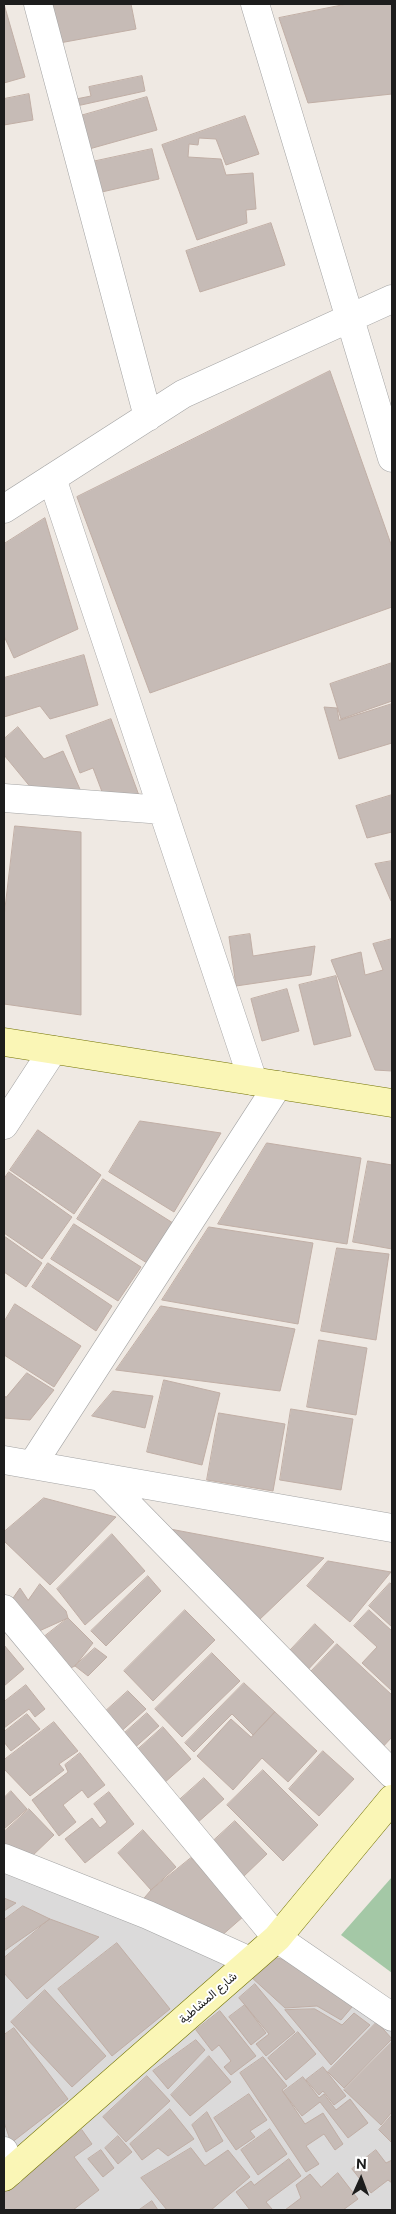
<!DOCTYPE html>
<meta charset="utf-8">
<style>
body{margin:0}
#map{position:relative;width:396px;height:2214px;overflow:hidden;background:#efe9e3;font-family:"Public Sans",sans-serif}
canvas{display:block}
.frame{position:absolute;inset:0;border:5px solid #1d1d1d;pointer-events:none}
.north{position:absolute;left:336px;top:2154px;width:50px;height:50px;-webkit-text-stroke:4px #fff;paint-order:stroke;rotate:2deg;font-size:14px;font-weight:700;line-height:20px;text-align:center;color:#1d1d1d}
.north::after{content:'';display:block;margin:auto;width:18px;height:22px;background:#1d1d1d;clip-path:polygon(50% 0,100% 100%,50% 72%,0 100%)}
</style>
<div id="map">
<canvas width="396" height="2214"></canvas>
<div class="frame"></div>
<div class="north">N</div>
</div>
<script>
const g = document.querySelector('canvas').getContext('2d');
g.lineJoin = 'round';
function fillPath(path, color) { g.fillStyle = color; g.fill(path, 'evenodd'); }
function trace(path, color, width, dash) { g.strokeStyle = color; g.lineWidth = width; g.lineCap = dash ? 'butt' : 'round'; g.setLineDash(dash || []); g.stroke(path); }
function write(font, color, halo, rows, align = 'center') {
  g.font = font + ' "Public Sans",Vazirmatn,sans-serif'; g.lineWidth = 4; g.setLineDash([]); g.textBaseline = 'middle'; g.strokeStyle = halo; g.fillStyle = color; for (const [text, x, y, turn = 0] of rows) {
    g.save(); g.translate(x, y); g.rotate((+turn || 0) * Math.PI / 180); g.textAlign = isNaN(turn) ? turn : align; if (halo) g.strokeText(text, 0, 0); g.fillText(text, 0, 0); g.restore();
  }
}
const residential = new Path2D(`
 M4,1858L302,1969L392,2030V2210H4Z`);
const cemetery = new Path2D(`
 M392,1877V1973L341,1935Z`);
const building = new Path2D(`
 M4,4L25,77L4,83Z
 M46,4H131L136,29L54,44Z
 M347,4H392V94L308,103L279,18Z
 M142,76L145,91L72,107L76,99L91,96L89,87Z
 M29,94L33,120L4,125V99Z
 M147,97L157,130L82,151L73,118Z
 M245,116L259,154L226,165L216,139L199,138L198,145L189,144L188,157L221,159L226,175L253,173L256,209L246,210L247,223L197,240L162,145Z
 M152,149L159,179L93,194L87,163Z
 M271,223L285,265L200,292L186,251Z
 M330,371L392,547V607L150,693L77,497Z
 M45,518L78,629L14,658L4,636V544Z
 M84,655L98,705L50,719L40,706L4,717V678Z
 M392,663V701L341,719L330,684Z
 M392,704V743L339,759L324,707L337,708L339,720Z
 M111,719L141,801L104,797L93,768L80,773L66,736Z
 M18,727L44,759L63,751L83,796L37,795L4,755V739Z
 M392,795V832L367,838L356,806Z
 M15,826L81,832V1015L4,1004V917Z
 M392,861V901H391L375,864Z
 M250,934L253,956L315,946L311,975L236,986L229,937Z
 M392,939V1071L375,1070L331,960L361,952L365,975L383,970L373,944Z
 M336,976L351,1036L314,1045L299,985Z
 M287,989L299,1031L262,1041L251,999Z
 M140,1121L221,1133L174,1212L109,1172Z
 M38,1130L101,1175L74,1214L10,1170Z
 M267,1143L361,1158L347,1244L218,1224Z
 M368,1161L392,1165V1249L353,1242Z
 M9,1172L72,1217L42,1259L4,1233V1179Z
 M103,1179L173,1223L147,1263L77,1219Z
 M74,1224L141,1267L118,1301L51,1259Z
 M209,1227L313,1243L298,1324L162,1300Z
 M4,1236L42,1263L26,1287L4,1272Z
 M337,1248L389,1254L376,1340L321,1331Z
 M48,1263L112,1306L96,1331L32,1287Z
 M15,1304L81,1346L54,1387L4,1355V1322Z
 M161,1306L295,1329L280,1391L116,1370Z
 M319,1340L367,1348L356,1415L307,1407Z
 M27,1373L54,1390L30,1420L4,1418V1396L6,1397Z
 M164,1380L220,1393L202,1465L147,1452Z
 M113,1391L153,1396L145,1428L92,1416Z
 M291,1409L353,1419L341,1490L280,1480Z
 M219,1413L285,1424L273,1491L207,1480Z
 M44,1498L116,1517L50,1585L4,1541V1532Z
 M170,1529L324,1558L258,1621Z
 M112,1534L145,1571L85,1625L57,1589Z
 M328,1561L391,1572L350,1622L307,1586Z
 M148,1576L161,1591L106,1646L91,1631Z
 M390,1583L392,1585V1627L369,1606Z
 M40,1584L66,1611L68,1618L37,1632L11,1601L20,1588L28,1600Z
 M185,1610L215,1640L153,1701L124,1671Z
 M369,1610L392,1631V1691L362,1663L377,1647L354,1626Z
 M68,1618L93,1643L75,1666L64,1671L40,1640Z
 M315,1624L334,1642L303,1675L284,1657Z
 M337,1644L392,1695V1737L380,1750L304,1679Z
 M4,1645L24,1669L4,1686Z
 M95,1648L107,1657L88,1676L75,1666Z
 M212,1653L240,1681L182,1737L155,1709Z
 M244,1683L275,1712L253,1735L232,1714L194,1752L185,1743Z
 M26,1685L45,1709L35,1717L29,1709L4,1728V1702Z
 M128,1691L146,1709L116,1736L98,1718Z
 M275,1712L317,1751L288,1782L262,1758L233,1790L197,1756L231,1719L251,1737Z
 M147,1713L159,1726L131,1751L119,1738Z
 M27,1714L40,1729L11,1751L4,1742V1732Z
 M54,1722L78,1751L59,1764L64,1770L30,1796L4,1769V1760Z
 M163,1727L191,1759L163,1784L135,1752Z
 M323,1751L354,1779L319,1816L289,1789Z
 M80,1753L105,1785L88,1798L82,1790L63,1805L76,1822L59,1836L32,1800L68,1772L65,1765Z
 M263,1770L318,1825L283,1861L227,1805Z
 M204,1778L224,1799L196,1824L176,1803Z
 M11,1791L27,1809L4,1829V1798Z
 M109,1792L134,1824L85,1863L65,1839L92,1818L100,1828L107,1822L94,1804Z
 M29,1809L54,1835L30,1858L4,1848V1832Z
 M235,1821L267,1854L243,1877L211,1843Z
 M143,1830L176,1867L151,1890L118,1853Z
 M191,1858L244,1916L220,1937L139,1904L151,1890Z
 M4,1898L16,1903L4,1911Z
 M23,1906L50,1919L4,1951V1920Z
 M50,1919L99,1937L27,1999L4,1973V1958Z
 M117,1943L170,2009L112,2056L58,1989Z
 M271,1956L305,1966L352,2007L341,2020L317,2006L285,2008L250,1976Z
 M255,1984L295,2032L266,2056L256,2044L269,2034L239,1998Z
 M45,1990L106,2056L72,2087L11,2022Z
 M245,2005L266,2033L251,2045L229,2017Z
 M315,2009L342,2025L354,2013L370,2025L331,2065L285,2010Z
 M220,2011L256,2056L231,2075L224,2067L231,2061L219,2045L212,2051L196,2030Z
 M377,2022L392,2039L344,2088L328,2072Z
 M14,2028L68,2099L11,2143L4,2122V2035Z
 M298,2032L316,2054L286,2080L268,2058Z
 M196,2040L205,2050L168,2089L153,2071Z
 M392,2042V2112L381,2125L344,2090Z
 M209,2056L231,2082L190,2116L171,2095Z
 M263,2057L287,2086L282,2090L305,2124L323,2113L343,2144L335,2150L324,2134L306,2146L319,2164L306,2172L240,2073Z
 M323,2067L346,2096L334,2105L323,2091L319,2095L306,2080Z
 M147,2076L170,2101L126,2142L103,2117Z
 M303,2077L319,2098L324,2094L336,2110L350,2099L368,2123L348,2138L320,2102L302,2116L283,2092Z
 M249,2094L267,2120L250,2131L255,2137L236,2150L214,2118Z
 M170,2109L194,2139L168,2156L158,2148L142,2160L130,2144Z
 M207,2112L223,2141L206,2152L192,2125Z
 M392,2115V2143L379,2130Z
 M270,2129L287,2154L258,2175L241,2150Z
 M82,2130L92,2144L74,2157L99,2190L73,2210H4V2189Z
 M118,2136L132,2152L118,2164L105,2148Z
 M191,2148L205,2166L228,2150L250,2177L211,2210H167L141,2178Z
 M101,2150L114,2168L103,2177L88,2159Z
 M376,2150L386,2163L392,2160V2183L388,2180L371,2193L352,2169Z
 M289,2159L301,2176L266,2202L272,2209L270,2210H250L236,2192L251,2181L254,2185Z
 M338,2173L358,2199L343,2210H285L301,2198L296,2185L310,2174L321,2187Z
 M152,2201L158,2210H139Z`);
const minor = new Path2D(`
 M38,4L148,417
 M255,4L392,458
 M52,478L253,1081
 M4,509L183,394L392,299
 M4,798L163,810
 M4,1125L53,1050
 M4,1460L392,1528
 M32,1465L278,1085
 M101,1477L392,1774
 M4,1609L277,1938L392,2017
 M4,1858L148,1915L250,1961
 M4,2151L11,2171`);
const secondary = new Path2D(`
 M4,1042L392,1103
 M4,2177L277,1938L392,1799`);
const streetNames = [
 ["شارع المشاطية",208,1998,-41]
];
fillPath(residential, '#dbdada');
fillPath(cemetery, '#a4c8a6');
fillPath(building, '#c6bbb6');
trace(building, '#c0aea5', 1);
trace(minor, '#a4a4a4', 29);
trace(secondary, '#747404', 29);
trace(minor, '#fff', 28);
trace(secondary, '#faf6b6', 28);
write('12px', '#1d1d1d', '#fff', streetNames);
</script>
